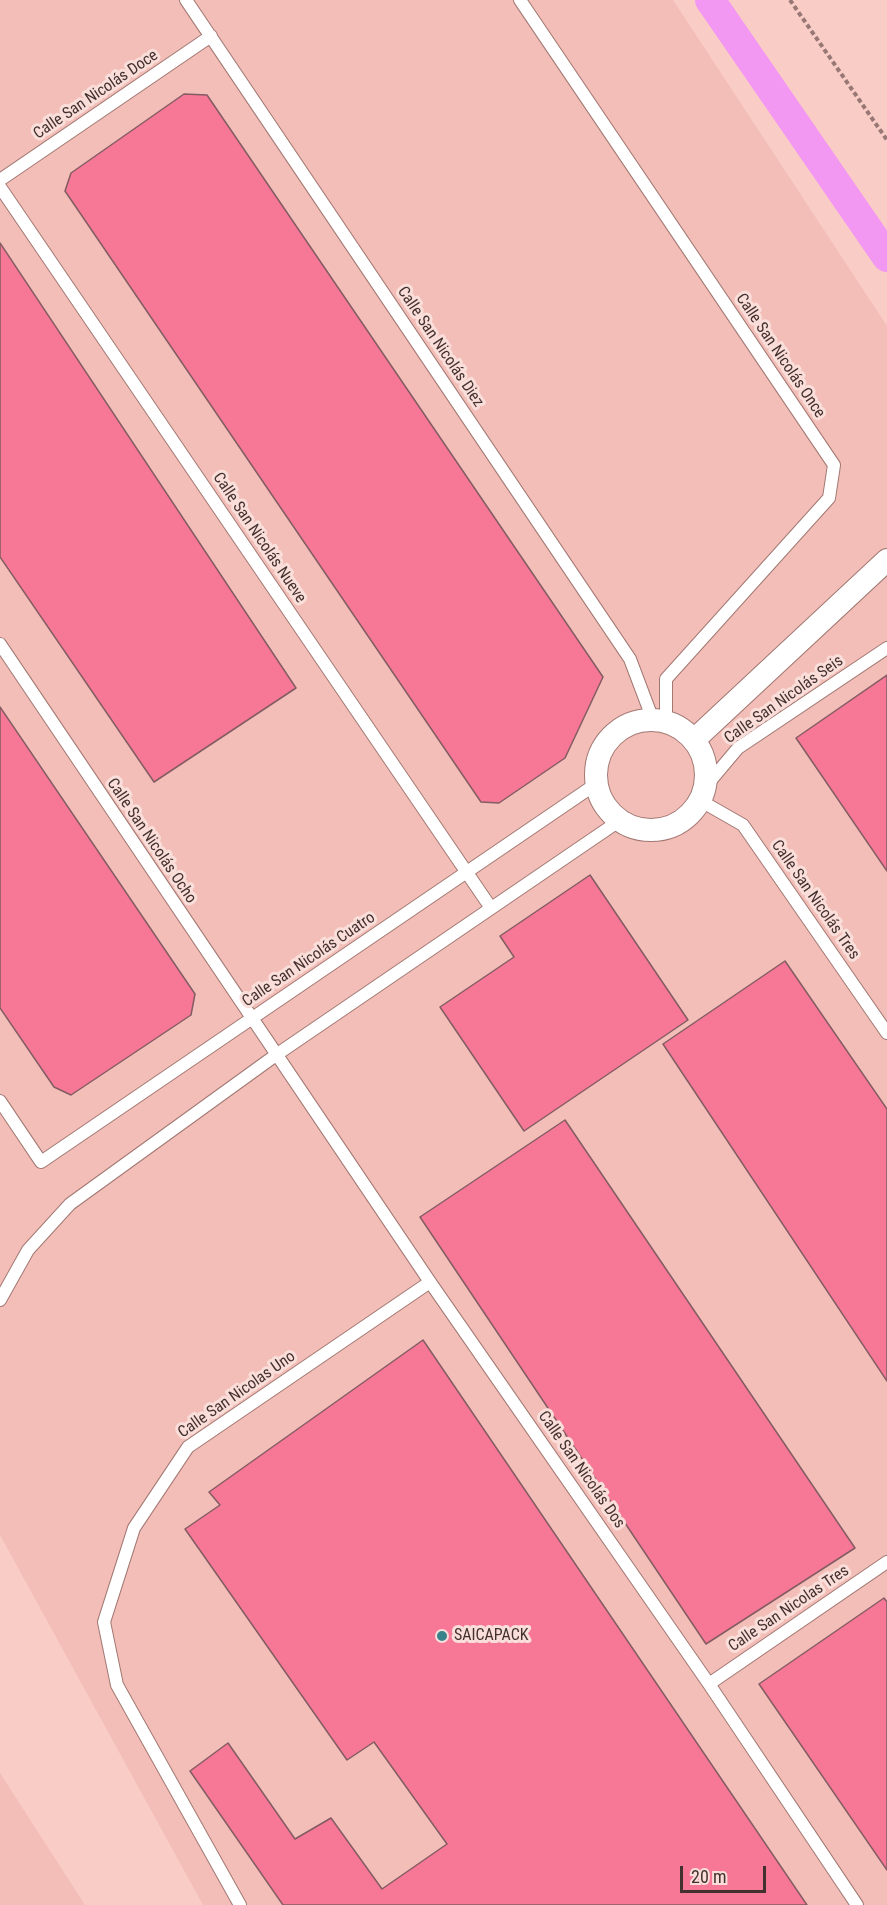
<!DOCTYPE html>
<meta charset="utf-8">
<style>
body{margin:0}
#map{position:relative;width:887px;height:1905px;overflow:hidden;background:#faccc6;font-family:"Roboto Condensed",sans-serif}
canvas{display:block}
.scale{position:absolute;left:680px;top:1866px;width:86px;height:27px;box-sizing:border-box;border:3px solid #43312f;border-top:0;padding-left:8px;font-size:18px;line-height:21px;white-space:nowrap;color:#43312f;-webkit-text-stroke:4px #fadeda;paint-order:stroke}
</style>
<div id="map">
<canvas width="887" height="1905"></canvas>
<div class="scale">20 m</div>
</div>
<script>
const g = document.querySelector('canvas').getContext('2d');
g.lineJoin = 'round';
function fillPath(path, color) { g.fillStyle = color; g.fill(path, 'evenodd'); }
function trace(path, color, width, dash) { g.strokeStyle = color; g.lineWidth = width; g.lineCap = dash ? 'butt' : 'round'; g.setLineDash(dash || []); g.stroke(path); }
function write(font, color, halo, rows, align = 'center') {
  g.font = font + ' "Roboto Condensed",sans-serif'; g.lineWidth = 6; g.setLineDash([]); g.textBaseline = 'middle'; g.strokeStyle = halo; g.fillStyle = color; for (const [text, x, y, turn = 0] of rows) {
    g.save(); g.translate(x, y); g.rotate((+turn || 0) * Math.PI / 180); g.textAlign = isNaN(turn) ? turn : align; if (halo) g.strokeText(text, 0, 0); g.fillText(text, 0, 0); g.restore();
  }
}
const built = new Path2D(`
 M0,0H673L887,326V1905H203L0,1535Z
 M0,1773L85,1905H0Z`);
const canal = new Path2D(`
 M710,0L887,257`);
const building = new Path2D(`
 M184,94L207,95L603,677L565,758L499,803L481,802L65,191L71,173Z
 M0,243L296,688L154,782L0,557Z
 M887,675V871L796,738Z
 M0,707L195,994L191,1015L71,1095L54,1087L0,1008Z
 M590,875L688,1020L524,1131L440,1007L514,957L500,936Z
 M785,961L887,1109V1381L663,1044Z
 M565,1120L855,1548L706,1644L420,1217Z
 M423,1340L807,1905H283L190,1771L228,1743L295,1839L331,1818L382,1889L447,1844L374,1742L347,1760L185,1529L220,1505L209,1492Z
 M884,1598L887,1602V1870L759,1684Z`);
const path = new Path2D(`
 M790,0L887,140`);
const service = new Path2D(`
 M186,0L630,659L653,720
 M520,0L834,465L829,498L666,679V722
 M0,180L211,36
 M0,187L491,908
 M0,644L430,1282L709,1684L857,1905
 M706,786L738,748L887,648
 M701,801L743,825L887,1033
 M0,1101L41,1162L596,784
 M0,1300L28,1250L70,1204L276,1055L619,821
 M709,1684L887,1562
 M240,1905L117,1685L104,1622L134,1528L188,1447L430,1282`);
const minor = new Path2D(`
 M596 775a55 55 0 1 1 110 0a55 55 0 1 1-110 0Z
 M694,740L887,560`);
const markers = [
 [442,1636,6,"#3a828b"]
];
const streetNames = [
 ["Calle San Nicolás Doce",96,95,-34],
 ["Calle San Nicolás Diez",440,347,56],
 ["Calle San Nicolás Once",780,356,56],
 ["Calle San Nicolás Nueve",259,538,56],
 ["Calle San Nicolás Seis",784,700,-35],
 ["Calle San Nicolás Ocho",151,841,56],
 ["Calle San Nicolás Tres",815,900,55],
 ["Calle San Nicolás Cuatro",309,960,-34],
 ["Calle San Nicolas Uno",237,1395,-35],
 ["Calle San Nicolás Dos",581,1470,55],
 ["Calle San Nicolas Tres",789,1609,-34]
];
const poiNames = [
 ["SAICAPACK",454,1636]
];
fillPath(built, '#f2beb7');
trace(canal, '#f297f2', 30);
fillPath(building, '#f77796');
trace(building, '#845c63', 1.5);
trace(service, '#a27873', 14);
trace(minor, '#a27873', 24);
trace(path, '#977874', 4, [4.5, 3]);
trace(service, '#fff', 12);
trace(minor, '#fff', 22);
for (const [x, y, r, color] of markers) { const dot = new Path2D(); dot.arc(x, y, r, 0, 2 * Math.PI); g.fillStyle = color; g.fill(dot); trace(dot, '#fadeda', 2); }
write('16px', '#43312f', '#fadeda', streetNames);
write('16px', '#43312f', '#fadeda', poiNames, 'left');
</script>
